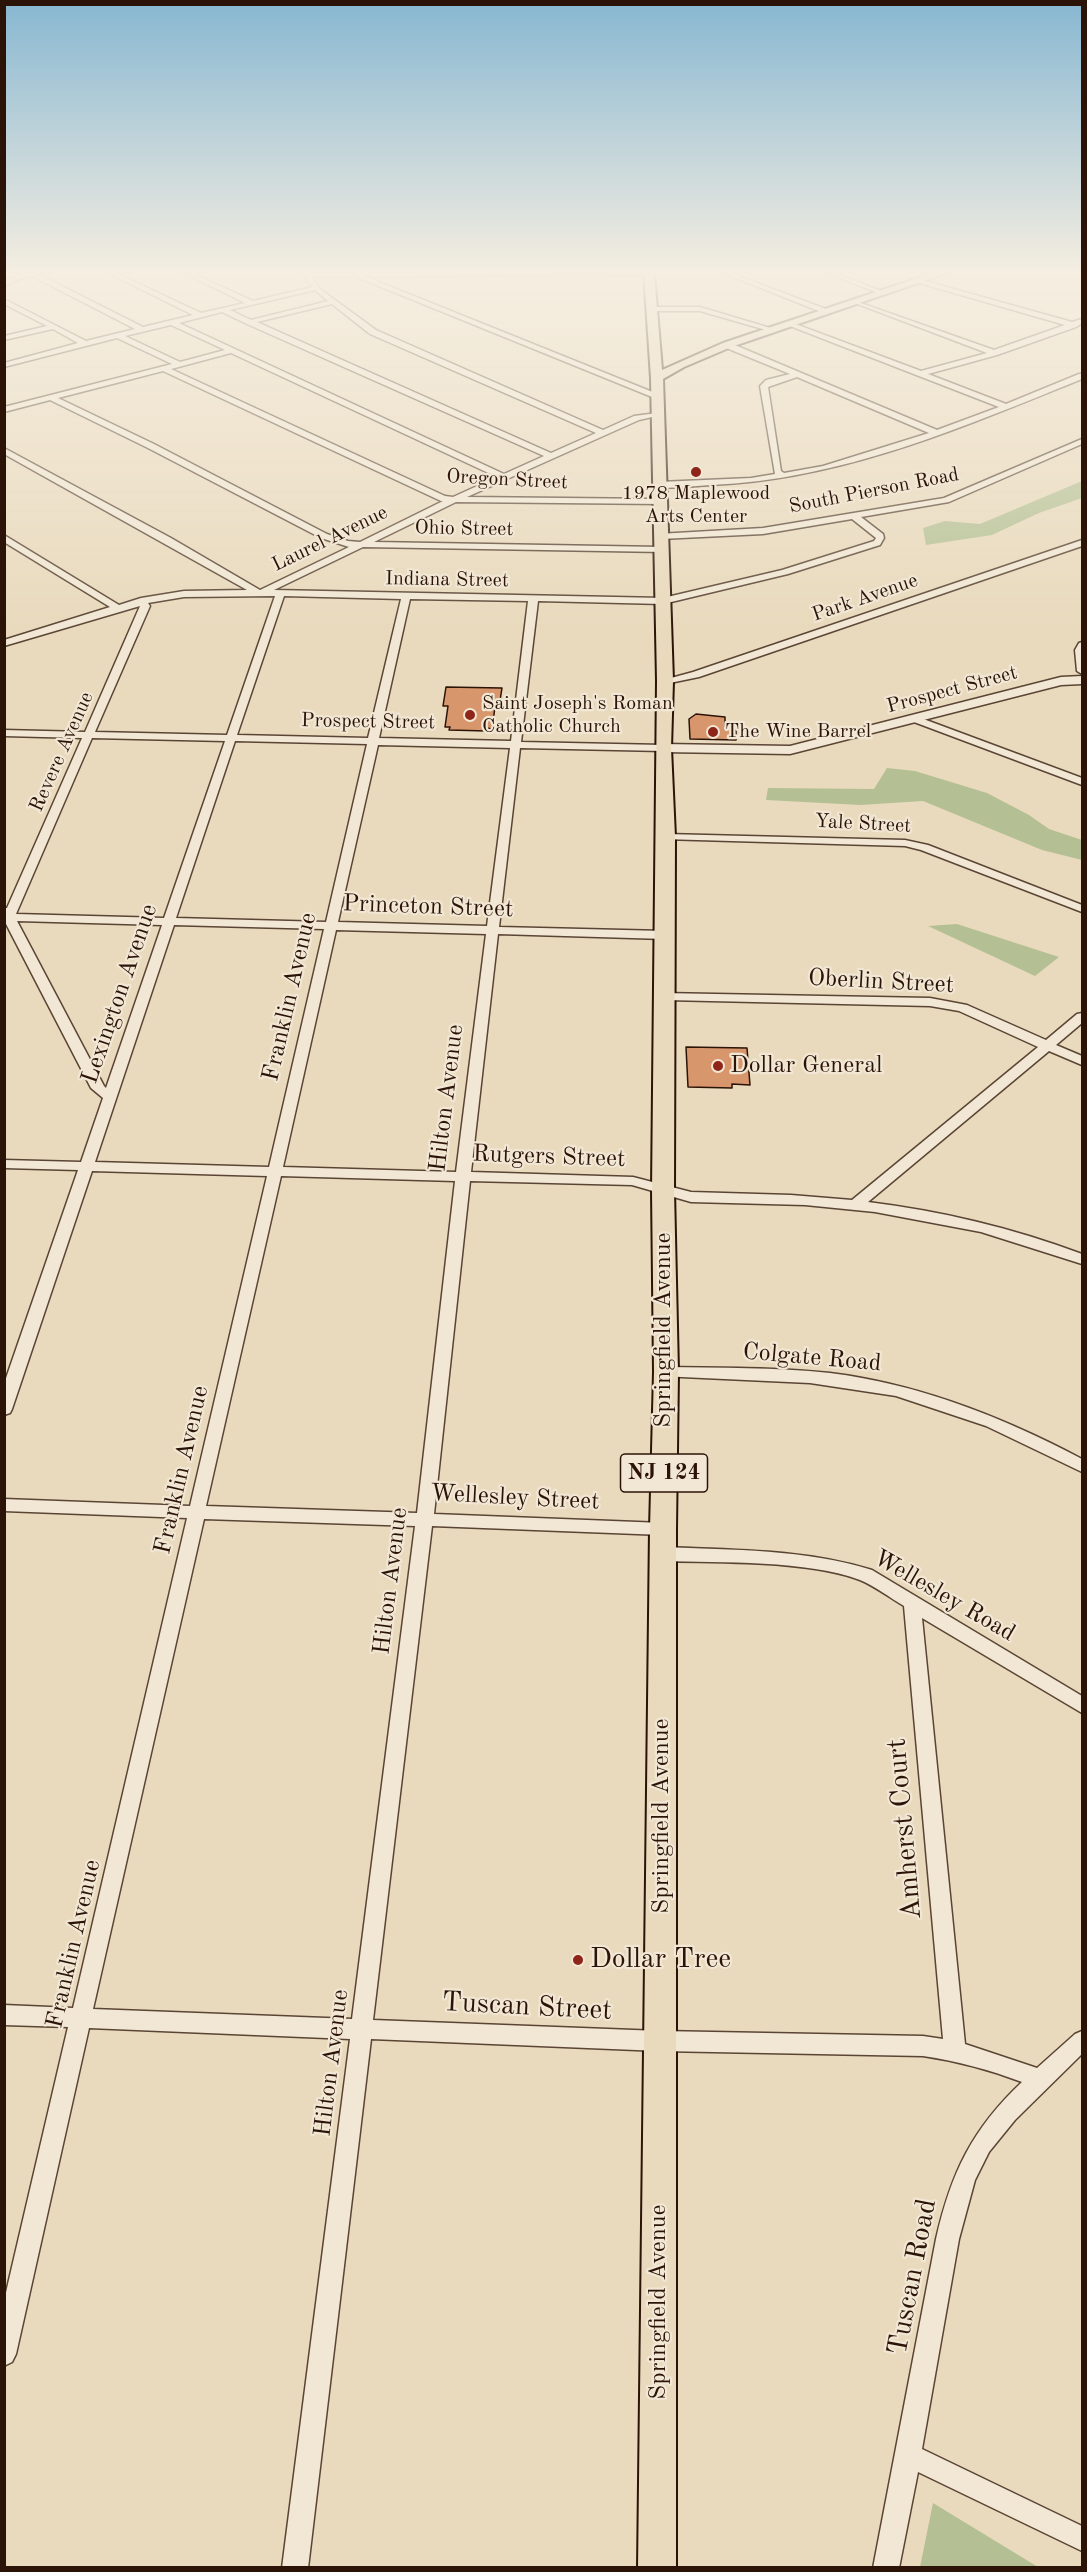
<!DOCTYPE html>
<style>
body{margin:0}
#map{position:relative;width:1087px;height:2572px;overflow:hidden;background:#e9dabd;font-family:"Old Standard TT",serif}
canvas{display:block}
.frame{position:absolute;inset:0;border:6px solid #2b1307;pointer-events:none}
</style>
<div id="map">
<canvas width="1087" height="2572"></canvas>
<div class="frame"></div>
</div>
<script>
const g = document.querySelector('canvas').getContext('2d');
g.lineJoin = 'round';
function fillPath(path, color) { g.fillStyle = color; g.fill(path, 'evenodd'); }
function trace(path, color, width, dash) { g.strokeStyle = color; g.lineWidth = width; g.lineCap = dash ? 'butt' : 'round'; g.setLineDash(dash || []); g.stroke(path); }
function write(font, color, halo, rows, align = 'center') {
  g.font = font + ' "Old Standard TT",serif'; g.lineWidth = 4.5; g.setLineDash([]); g.textBaseline = 'middle'; g.strokeStyle = halo; g.fillStyle = color; for (const [text, x, y, turn = 0] of rows) {
    g.save(); g.translate(x, y); g.rotate((+turn || 0) * Math.PI / 180); g.textAlign = isNaN(turn) ? turn : align; if (halo) g.strokeText(text, 0, 0); g.fillText(text, 0, 0); g.restore();
  }
}
const green = new Path2D(`
 M1082,481V498L1039,513L992,535L926,545L923,528L945,521L980,524Z
 M887,768L915,771L987,793L1029,815L1049,829L1082,840V860L1042,850L923,801L860,805L766,800L768,788L874,789Z
 M957,924L1059,957L1035,976L928,926Z
 M933,2503L1038,2567H920Z`);
const building = new Path2D(`
 M446,687L502,688L499,707H495L492,729L487,728V731L449,730L450,727H445L448,706H443Z
 M696,714L725,717V726H736V740L690,739L689,719Z
 M686,1047L747,1048L750,1085L732,1084V1088L688,1087Z`);
const minor = new Path2D(`
 M24,273H36L143,327L193,315L108,273H116L201,313L245,303L184,273H192L253,301L312,287L302,273H652L649,275L364,276L660,395L661,397L657,399L359,278L358,276H311L320,289L376,330L603,430L634,416L657,413L661,415L639,420L467,497L660,499L664,502L663,504L456,502L374,542L661,547L664,548V552L363,547L274,590L663,598L782,570L874,541L876,538L852,519L763,534L661,539L657,536L658,534L763,528L944,498L1082,439V444L949,502L861,517L883,534L884,538L880,545L788,574L663,604L538,601L521,742L663,745L668,748L663,751L520,748L499,927L665,931L671,935L665,939L498,934L471,1172L633,1177L691,1192L791,1195L852,1200L1038,1047L959,1011L930,1006L666,1000L662,999L660,996L662,993L930,998L967,1005L1046,1040L1077,1014L1082,1013V1023L1056,1045L1082,1056V1065L1049,1051L868,1202C941,1211 1013,1228 1082,1254V1264L981,1232L875,1212L805,1205L691,1202L632,1185L470,1181L434,1514L663,1523L669,1524L671,1529L669,1534L663,1535L432,1526L373,2020L660,2031L923,2036L943,2039L904,1606C890,1598 875,1586 860,1580C808,1560 720,1563 663,1561L657,1559L654,1554L657,1549L663,1547C733,1550 805,1549 872,1570L1082,1696V1713L922,1618L965,2044L1037,2068L1075,2034L1082,2031V2054L1015,2120L989,2152L975,2180L959,2239L922,2449L1082,2526V2551L918,2472L899,2568H873L936,2239C951,2173 972,2129 1022,2082C990,2070 957,2061 923,2056L660,2051L371,2039L308,2568H282L350,2039L89,2028L16,2354L12,2362L4,2366V2301L68,2027L4,2025V2005L73,2008L187,1518L4,1511V1499L190,1506L267,1176L92,1171L12,1409L10,1413L4,1415V1384L78,1170L4,1168V1160L81,1162L103,1098L91,1088L4,920V908H7L82,738L4,736V730L85,732L140,606L4,646V640L110,607L4,542V535L119,605L141,598L184,591L247,590L4,454V448L171,538L260,590L349,547L321,538L148,448L50,400L4,412V407L172,364L117,338L4,367V363L78,343L53,329L4,340V336L47,326L4,304V299L86,341L135,329L30,275L4,286V281ZM315,290L328,301L251,320L230,310ZM332,304L370,334L596,433L551,453L257,322ZM222,312L247,324L544,456L504,474L179,323ZM171,325L225,350L180,362L125,336ZM231,353L497,477L453,497L445,496L171,369ZM163,371L441,501H443L360,542L348,541L327,534L154,444L58,398ZM275,596L227,735L95,732L150,606L148,603L184,597ZM284,596L401,599L368,738L237,735ZM410,599L528,601L511,741L379,738ZM92,738L225,741L164,918L16,914ZM235,741L367,744L326,922L176,918ZM378,745L510,748L487,926L338,922ZM17,921L162,925L106,1088L104,1086ZM174,925L324,929L269,1167L95,1162ZM336,930L486,934L456,1172L283,1167ZM281,1176L455,1181L417,1513L206,1506ZM204,1519L415,1526L352,2019L93,2009Z
 M723,273H731L831,311L824,313Z
 M827,273H835L886,293L881,294Z
 M918,279L1072,322L1082,319V323L1076,327L997,355L928,374L1006,404L1079,374H1082V379C963,427 841,480 711,485C693,486 673,489 656,487L655,485L659,482L751,478L775,474L760,386L766,380L790,374L724,347V343H730L937,430L999,407L790,326V322L921,371L987,353L855,303V301L994,350L1065,325L916,282ZM797,377L929,433L823,466L784,473L781,471L768,387Z
 M653,307H700L777,330L773,332L700,311H650Z
 M1082,540V546L699,677L665,684L660,681L693,672Z
 M1082,642V674L1077,671L1075,650L1079,643Z
 M918,717L1082,778V785L914,722V718Z
 M666,834L905,840L928,845L1082,905V912L921,850L905,846L662,839V835Z
 M666,1367C720,1368 775,1367 830,1373C919,1384 1003,1417 1082,1459V1472L986,1426L896,1396L810,1383L660,1376L658,1372L660,1368Z`);
const tertiary = new Path2D(`
 M1082,676V684L1061,685L790,754L663,752L657,748L663,744L790,746L1061,677Z`);
const primary = new Path2D(`
 M644,273H654L662,370L723,343L933,273H947L731,347L684,367L663,379L673,681L671,748L675,837L674,1190L678,1372L676,1529V2568H638L650,1529L654,1372L652,1190L657,681L651,378Z`);
const markers = [
 [696,472,6,"#8f2418"],
 [470,715,6,"#8f2418"],
 [713,732,6,"#8f2418"],
 [718,1066,6,"#8f2418"],
 [578,1960,6,"#8f2418"]
];
const farStreetnames = [
 ["Oregon Street",507,480,3],
 ["South Pierson Road",874,491,-11],
 ["Ohio Street",464,529,1],
 ["Laurel Avenue",330,539,-26],
 ["Indiana Street",447,580,1],
 ["Park Avenue",865,598,-19],
 ["Prospect Street",952,690,-15],
 ["Prospect Street",368,722,1],
 ["Revere Avenue",62,752,-66],
 ["Yale Street",863,824,3]
];
const farPoinames = [
 ["1978 Maplewood",696,494,"center"],
 ["Arts Center",696,517,"center"],
 ["Saint Joseph's Roman",482,704],
 ["Catholic Church",482,727],
 ["The Wine Barrel",725,732]
];
const shields = [
 [664,1473,87]
];
const shieldNames = [
 ["NJ 124",664,1473]
];
const streetNames = [
 ["Princeton Street",428,907,2],
 ["Oberlin Street",881,982,3],
 ["Lexington Avenue",120,994,-71],
 ["Franklin Avenue",290,997,-77],
 ["Hilton Avenue",447,1098,-83],
 ["Rutgers Street",549,1157,2],
 ["Springfield Avenue",664,1330,-90],
 ["Colgate Road",812,1358,5],
 ["Franklin Avenue",182,1470,-77],
 ["Wellesley Street",515,1498,3],
 ["Hilton Avenue",391,1581,-83],
 ["Wellesley Road",944,1596,30],
 ["Springfield Avenue",662,1816,-90],
 ["Franklin Avenue",74,1944,-77],
 ["Hilton Avenue",332,2063,-83],
 ["Springfield Avenue",659,2302,-90]
];
const poiNames = [
 ["Dollar General",730,1066]
];
const nearStreetnames = [
 ["Amherst Court",905,1829,-95],
 ["Tuscan Street",527,2007,3],
 ["Tuscan Road",913,2277,-79]
];
const nearPoinames = [
 ["Dollar Tree",590,1960]
];
fillPath(green, '#b4c093');
fillPath(building, '#d8966d');
trace(building, '#2b1307', 1.5);
trace(minor, '#5a4534', 3);
trace(tertiary, '#5a4534', 3);
trace(primary, '#2b1307', 4);
fillPath(minor, '#f1e7d4');
fillPath(tertiary, '#f1e7d4');
fillPath(primary, '#e9dabd');
const sky = g.createLinearGradient(0, 0, 0, 633);
sky.addColorStop(0, '#87b7d1');
sky.addColorStop(0.43, '#f5eee1');
sky.addColorStop(1, '#f5eee100');
g.fillStyle = sky;
g.fillRect(0, 0, 1087, 633);
for (const [x, y, r, color] of markers) { const dot = new Path2D(); dot.arc(x, y, r, 0, 2 * Math.PI); g.fillStyle = color; g.fill(dot); trace(dot, '#f1e7d4', 2); }
write('20px', '#2b1307', '#f1e7d4', farStreetnames);
write('20px', '#2b1307', '#f1e7d4', farPoinames, 'left');
for (const [x, y, w] of shields) { const box = new Path2D(); box.roundRect(x - w / 2, y - 19, w, 38, 4.5); g.fillStyle = '#f1e7d4'; g.fill(box); trace(box, '#2b1307', 1.5); }
write('bold 22px', '#2b1307', null, shieldNames);
write('24px', '#2b1307', '#f1e7d4', streetNames);
write('24px', '#2b1307', '#f1e7d4', poiNames, 'left');
write('28px', '#2b1307', '#f1e7d4', nearStreetnames);
write('28px', '#2b1307', '#f1e7d4', nearPoinames, 'left');
</script>
